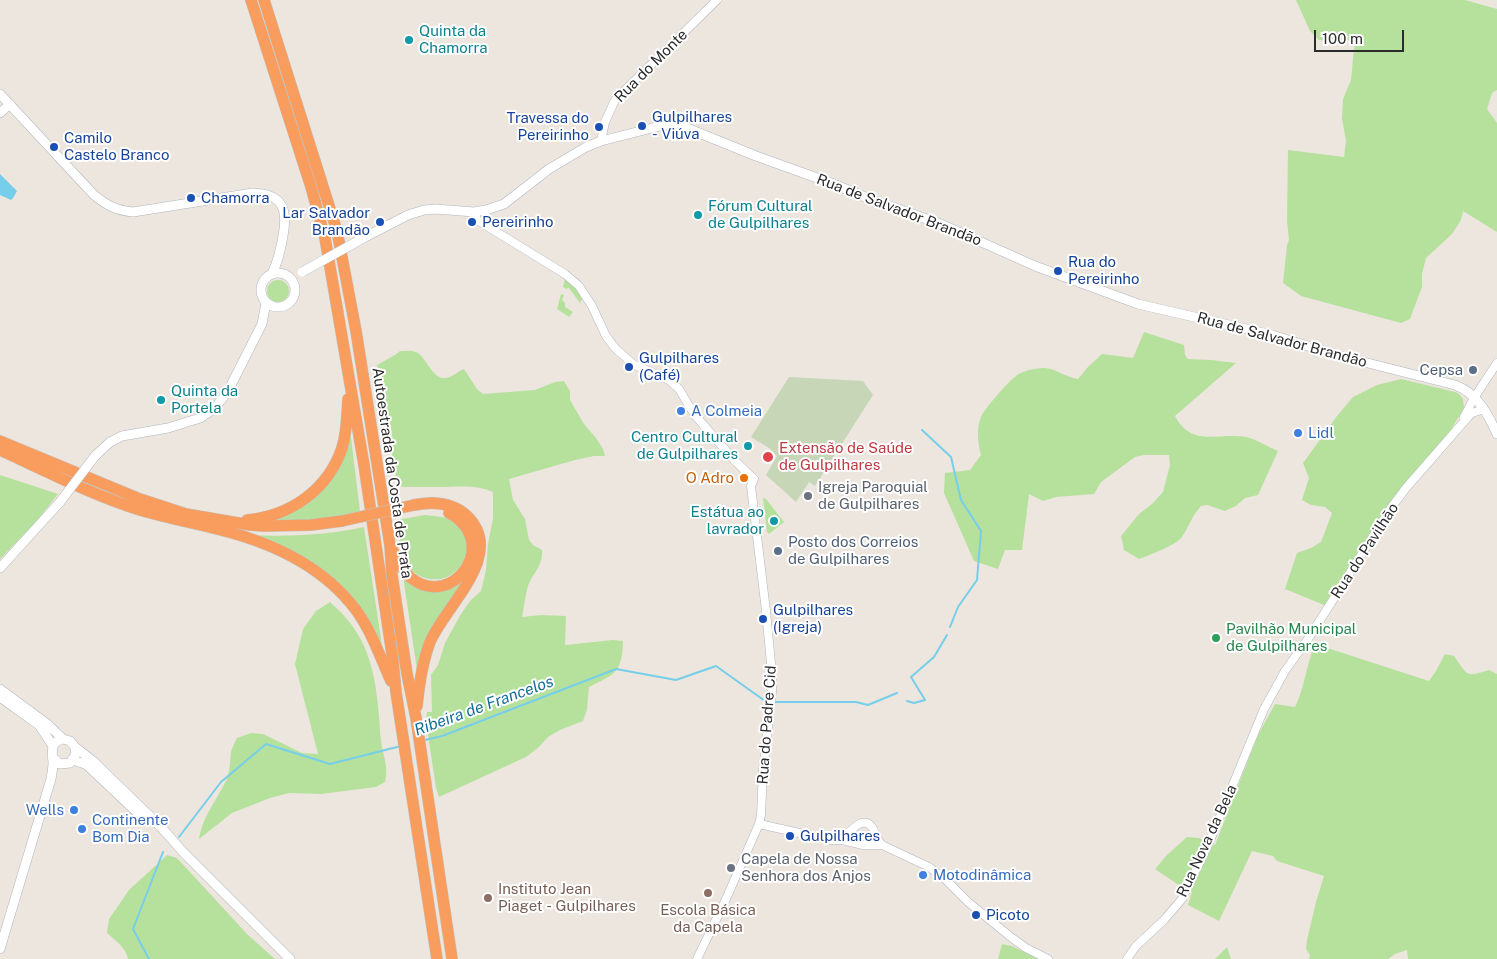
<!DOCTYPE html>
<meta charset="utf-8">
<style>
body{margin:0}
#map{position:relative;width:1497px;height:959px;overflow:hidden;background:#ece6de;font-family:"Public Sans",sans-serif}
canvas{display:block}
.scale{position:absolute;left:1314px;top:30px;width:90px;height:22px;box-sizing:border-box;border:2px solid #2b2b2b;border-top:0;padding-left:6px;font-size:15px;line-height:18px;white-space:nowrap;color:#2b2b2b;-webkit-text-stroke:4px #fff;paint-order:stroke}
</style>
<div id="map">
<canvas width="1497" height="959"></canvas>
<div class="scale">100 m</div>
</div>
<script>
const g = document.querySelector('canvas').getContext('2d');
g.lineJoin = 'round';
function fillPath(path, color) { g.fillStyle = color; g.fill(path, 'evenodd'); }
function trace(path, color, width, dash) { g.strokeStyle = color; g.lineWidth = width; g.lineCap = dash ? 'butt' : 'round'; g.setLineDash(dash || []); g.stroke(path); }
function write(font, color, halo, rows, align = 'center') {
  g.font = font + ' "Public Sans",sans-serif'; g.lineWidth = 4; g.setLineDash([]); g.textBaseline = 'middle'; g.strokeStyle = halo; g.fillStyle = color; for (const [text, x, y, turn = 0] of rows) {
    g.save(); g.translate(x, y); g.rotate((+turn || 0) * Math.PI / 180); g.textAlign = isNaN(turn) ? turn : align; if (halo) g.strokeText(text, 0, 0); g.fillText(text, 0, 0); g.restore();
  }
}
const green = new Path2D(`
 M1296,0H1465L1497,9V90L1492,93L1487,109L1497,123V232L1463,211L1461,220L1452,234L1426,258L1422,274V287L1410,319L1401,323L1301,296L1283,283L1287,245L1289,240L1287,221L1288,150L1344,157L1346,141L1342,119L1343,99L1351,80L1355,38L1340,43L1319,40L1310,31Z
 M565,279L577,290L582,299L580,303L569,288H568L566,289L563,287Z
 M267 291a11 11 0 1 1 22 0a11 11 0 1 1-22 0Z
 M561,294L564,295L562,300L565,303V307L573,312L569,317L557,309Z
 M1144,332L1184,345L1185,355L1188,359L1211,360L1236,363L1175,416C1192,448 1217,432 1246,437C1256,439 1268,447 1278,451L1258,495L1245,498L1236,506L1225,511L1207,505L1201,506C1192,516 1189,526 1182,537C1176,545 1150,555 1139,559L1124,550L1121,536L1139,514L1152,504L1163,492L1170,465L1169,455H1144L1135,457L1101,482L1094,494L1056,497L1043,501L1029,494L1022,550H1005L998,569L974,561L944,493L945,473L970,470L981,455C978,444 976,429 981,417C984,409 1011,378 1019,374C1026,370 1037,368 1045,368C1057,369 1065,377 1078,379L1088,367L1102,354L1133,358Z
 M400,351C405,351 411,350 416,352C427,357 432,380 446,378C452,377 459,371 464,369L477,389L483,394L535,390L555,382L564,381L570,391V400L584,424L596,438L603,449L605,456H594L575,460L509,479L513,500L525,519L529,540L533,545L542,550C543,567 533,572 528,586C525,596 524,607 522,617L541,615L566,616L565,645L613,640L623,641C622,673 615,674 589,687L587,709L583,721L560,730L548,737L539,747L526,757L439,797L436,788L426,721L427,712H432L431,675L438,665L445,643L461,614L470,601L481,591L486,570L488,544L493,518V492C475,484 458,487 439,487C427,487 415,487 403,487L398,485L392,458L393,441L385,398V386L377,365L395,355Z
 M1401,379L1455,392L1459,394L1463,399L1464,408L1439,450L1394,497L1329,607L1285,589L1297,553L1311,548L1321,542L1332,513L1325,507L1311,505L1302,500L1309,478L1303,463L1337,416L1353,397L1377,385Z
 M350,429L360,512L338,517L275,523L271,519L307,502Z
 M0,475L58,494L36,522L0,559Z
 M763,498L766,499L784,522L769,534L767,532Z
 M425,515C434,516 443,516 451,520C481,537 464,584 430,579C423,578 414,574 410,568C400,555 399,536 396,520Z
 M364,527L383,652L339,588L250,535C288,537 326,535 364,527Z
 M466,575L417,670L403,576L416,586Z
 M330,602C340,611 350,621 357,633C377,665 378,705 381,741C383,756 389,767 385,782L376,787L321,794L289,793L270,798L232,813L199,839C203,815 217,800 227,779C230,770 230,761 231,752C232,748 235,742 237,738L251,733L263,734L302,753L318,754L295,664L303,629L316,611Z
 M1315,644L1429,681L1436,671L1445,654L1454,656C1468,675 1464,678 1489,670L1497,674V959H1408L1407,950L1395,954L1388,959H1309L1310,955L1306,949L1307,940L1316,902L1324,876L1277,861L1273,856L1252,851L1219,921L1188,905L1192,892L1186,890L1155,869L1167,855L1187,837L1199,838L1215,845L1258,735L1275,704L1295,707C1305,687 1306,665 1315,644Z
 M167,855L177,858L248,935L275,959H128C126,948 115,940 107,933L109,919L129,890Z
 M1002,944L1012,946L1038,959H998Z
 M1227,947L1231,959H1215Z`);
const cemetery = new Path2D(`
 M789,377L863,381L873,395L815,486L809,482L796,502L766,475L777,456L769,448L751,437Z`);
const water = new Path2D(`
 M0,174L17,191L13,198L11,200L0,195Z`);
const stream = new Path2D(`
 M922,430L951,457L961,500L981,531L977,580L958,607L950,627
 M907,701L914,703L925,700L911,677L934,657L947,635
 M776,702H856L868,705L897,693
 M425,740L442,736L616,669L676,680L716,666L765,701
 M179,837L221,782L266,744L330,764L401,746
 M149,959L133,929L163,852`);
const tertiary = new Path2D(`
 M601,141L605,122L615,100L717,0
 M474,212L477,220L565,274L579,286L592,306L606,336L615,348L633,364L669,380L679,389L694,414L735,461L754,479L751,486L766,611L772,674V692L763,770L761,815L759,824L726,899L697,959
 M1464,417L1474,398L1497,363
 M759,824L831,840H842L863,845H882L929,867L944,878L968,902L1012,938L1026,948L1048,959
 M842,840C849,833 862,814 872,827C876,832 872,829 874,835C876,838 880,842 882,845
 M1127,959L1136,946L1164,920L1182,899L1209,843L1264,709L1285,671L1310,636L1391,508L1406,488L1468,417L1472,413L1484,409`);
const secondary = new Path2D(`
 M0,94L94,195C108,206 115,210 133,212L253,193C283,194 288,209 283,236C281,249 278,261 272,274
 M0,113L10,104
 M367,236L408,215L424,210L436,209L474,212L486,210L504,204L549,169L586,147L601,141L664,125L677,124L756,156L831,183L870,199L941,224L1035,266L1138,304L1272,335L1340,356L1455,385C1477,393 1488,414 1497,434
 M261 290a17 17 0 1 1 34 0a17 17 0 1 1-34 0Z
 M95,456L110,442L122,436L168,428L200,418L215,408L228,391L262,324L266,303
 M0,568L60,502
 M0,689L46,723L63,739L70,741L75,747L76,754L70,763L60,764L52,757
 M0,697L39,725L53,746
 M75,747L94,762L160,826L184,853L290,959
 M72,760L85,764L89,767L142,817
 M0,949L51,779C52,773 53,768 53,762C52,751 50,742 63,739`);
const motorway = new Path2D(`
 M251,0L311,187L325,238L364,465L393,661L396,692L437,959
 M264,0L337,231L356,331L390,545L392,575L407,674L416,718L452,959
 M0,441L140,499L186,514L250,525L264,526L311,525L342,521
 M0,450C46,471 92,495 140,510C167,518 194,523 221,530C273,543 323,566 356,610C372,632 380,657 391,681
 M414,505C434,501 453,502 468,517C506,556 445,606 430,642C422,663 419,685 417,706
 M247,520C290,516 328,490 342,448C347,432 347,415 348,399
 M392,549C397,559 403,571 411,578C453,611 502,542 449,513`);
const secondaryBridge = new Path2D(`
 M302,272L367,236
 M60,502L95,456`);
const motorwayBridge = new Path2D(`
 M342,521L414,505`);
const markers = [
 [409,40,5,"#0f9aa8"],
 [642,126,5,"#1a4fb4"],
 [599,127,5,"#1a4fb4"],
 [54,147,5,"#1a4fb4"],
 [191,198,5,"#1a4fb4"],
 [698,215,5,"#0f9aa8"],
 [380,222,5,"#1a4fb4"],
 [472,222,5,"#1a4fb4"],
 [1058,271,5,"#1a4fb4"],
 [629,367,5,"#1a4fb4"],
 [1473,370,5,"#5c6f8a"],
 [161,400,5,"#0f9aa8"],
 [681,411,5,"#3f7fe0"],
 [1298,433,5,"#3f7fe0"],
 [748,446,5,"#0f9aa8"],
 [768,457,6,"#e0444e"],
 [744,478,5,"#e8710a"],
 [808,496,5,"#6b7280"],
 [774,521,5,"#0f9aa8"],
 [778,551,5,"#5c6f8a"],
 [763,619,5,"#1a4fb4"],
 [1216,638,5,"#2e9e5b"],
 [74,810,5,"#3f7fe0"],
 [82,829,5,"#3f7fe0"],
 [790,836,5,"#1a4fb4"],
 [731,868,5,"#6b7280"],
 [923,875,5,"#3f7fe0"],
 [708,893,5,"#8d6e63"],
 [488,898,5,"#8d6e63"],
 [976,915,5,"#1a4fb4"]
];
const cultureNames = [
 ["Quinta da",419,31],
 ["Chamorra",419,48],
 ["Fórum Cultural",708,206],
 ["de Gulpilhares",708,223],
 ["Quinta da",171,391],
 ["Portela",171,408],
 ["Centro Cultural",738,437,"right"],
 ["de Gulpilhares",738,454,"right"],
 ["Estátua ao",764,512,"right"],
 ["lavrador",764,529,"right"]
];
const streetNames = [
 ["Rua do Monte",651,66,-45],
 ["Rua de Salvador Brandão",899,210,21],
 ["Rua de Salvador Brandão",1282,340,15],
 ["Autoestrada da Costa de Prata",392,473,82],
 ["Rua do Pavilhão",1365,551,-57],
 ["Rua do Padre Cid",767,725,-86],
 ["Rua Nova da Bela",1207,841,-65]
];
const transitNames = [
 ["Gulpilhares",652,117],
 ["- Viúva",652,134],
 ["Travessa do",589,118,"right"],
 ["Pereirinho",589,135,"right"],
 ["Camilo",64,138],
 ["Castelo Branco",64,155],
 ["Chamorra",201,198],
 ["Lar Salvador",370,213,"right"],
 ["Brandão",370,230,"right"],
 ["Pereirinho",482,222],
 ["Rua do",1068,262],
 ["Pereirinho",1068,279],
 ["Gulpilhares",639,358],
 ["(Café)",639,375],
 ["Gulpilhares",773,610],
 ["(Igreja)",773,627],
 ["Gulpilhares",800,836],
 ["Picoto",986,915]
];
const serviceNames = [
 ["Cepsa",1463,370],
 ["Posto dos Correios",788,542,"left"],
 ["de Gulpilhares",788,559,"left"]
];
const shopNames = [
 ["A Colmeia",691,411],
 ["Lidl",1308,433],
 ["Wells",64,810,"right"],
 ["Continente",92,820],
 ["Bom Dia",92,837],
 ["Motodinâmica",933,875]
];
const healthNames = [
 ["Extensão de Saúde",779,448],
 ["de Gulpilhares",779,465]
];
const foodNames = [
 ["O Adro",734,478]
];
const worshipNames = [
 ["Igreja Paroquial",818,487],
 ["de Gulpilhares",818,504],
 ["Capela de Nossa",741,859],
 ["Senhora dos Anjos",741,876]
];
const leisureNames = [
 ["Pavilhão Municipal",1226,629],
 ["de Gulpilhares",1226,646]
];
const educationNames = [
 ["Instituto Jean",498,889],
 ["Piaget - Gulpilhares",498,906],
 ["Escola Básica",708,910,"center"],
 ["da Capela",708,927,"center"]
];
const waterNames = [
 ["Ribeira de Francelos",484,706,-20]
];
fillPath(green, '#b6e19d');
fillPath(cemetery, '#c6d6b6');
fillPath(water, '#76ceea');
trace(stream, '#76ceea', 2);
trace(tertiary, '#b1b5be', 9);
trace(secondary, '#b1b5be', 10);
trace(motorway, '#c4c4c4', 12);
trace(tertiary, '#fff', 8);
trace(secondary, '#fff', 9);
trace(motorway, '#f89d5e', 11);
trace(secondaryBridge, '#b1b5be', 10, []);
trace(motorwayBridge, '#c4c4c4', 12, []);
trace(secondaryBridge, '#fff', 9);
trace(motorwayBridge, '#f89d5e', 11);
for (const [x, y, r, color] of markers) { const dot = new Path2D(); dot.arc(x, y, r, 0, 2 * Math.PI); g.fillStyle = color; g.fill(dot); trace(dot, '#fff', 2); }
write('15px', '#0d838f', '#fff', cultureNames, 'left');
write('15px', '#2b2b2b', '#fff', streetNames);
write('15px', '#164399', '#fff', transitNames, 'left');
write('15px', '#4e5e75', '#fff', serviceNames, 'right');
write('15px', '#366cbe', '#fff', shopNames, 'left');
write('15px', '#be3a42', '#fff', healthNames, 'left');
write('15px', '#c56008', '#fff', foodNames, 'right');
write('15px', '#5b616d', '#fff', worshipNames, 'left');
write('15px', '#27864d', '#fff', leisureNames, 'left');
write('15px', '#785e54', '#fff', educationNames, 'left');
write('italic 16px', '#136d98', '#fff', waterNames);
</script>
